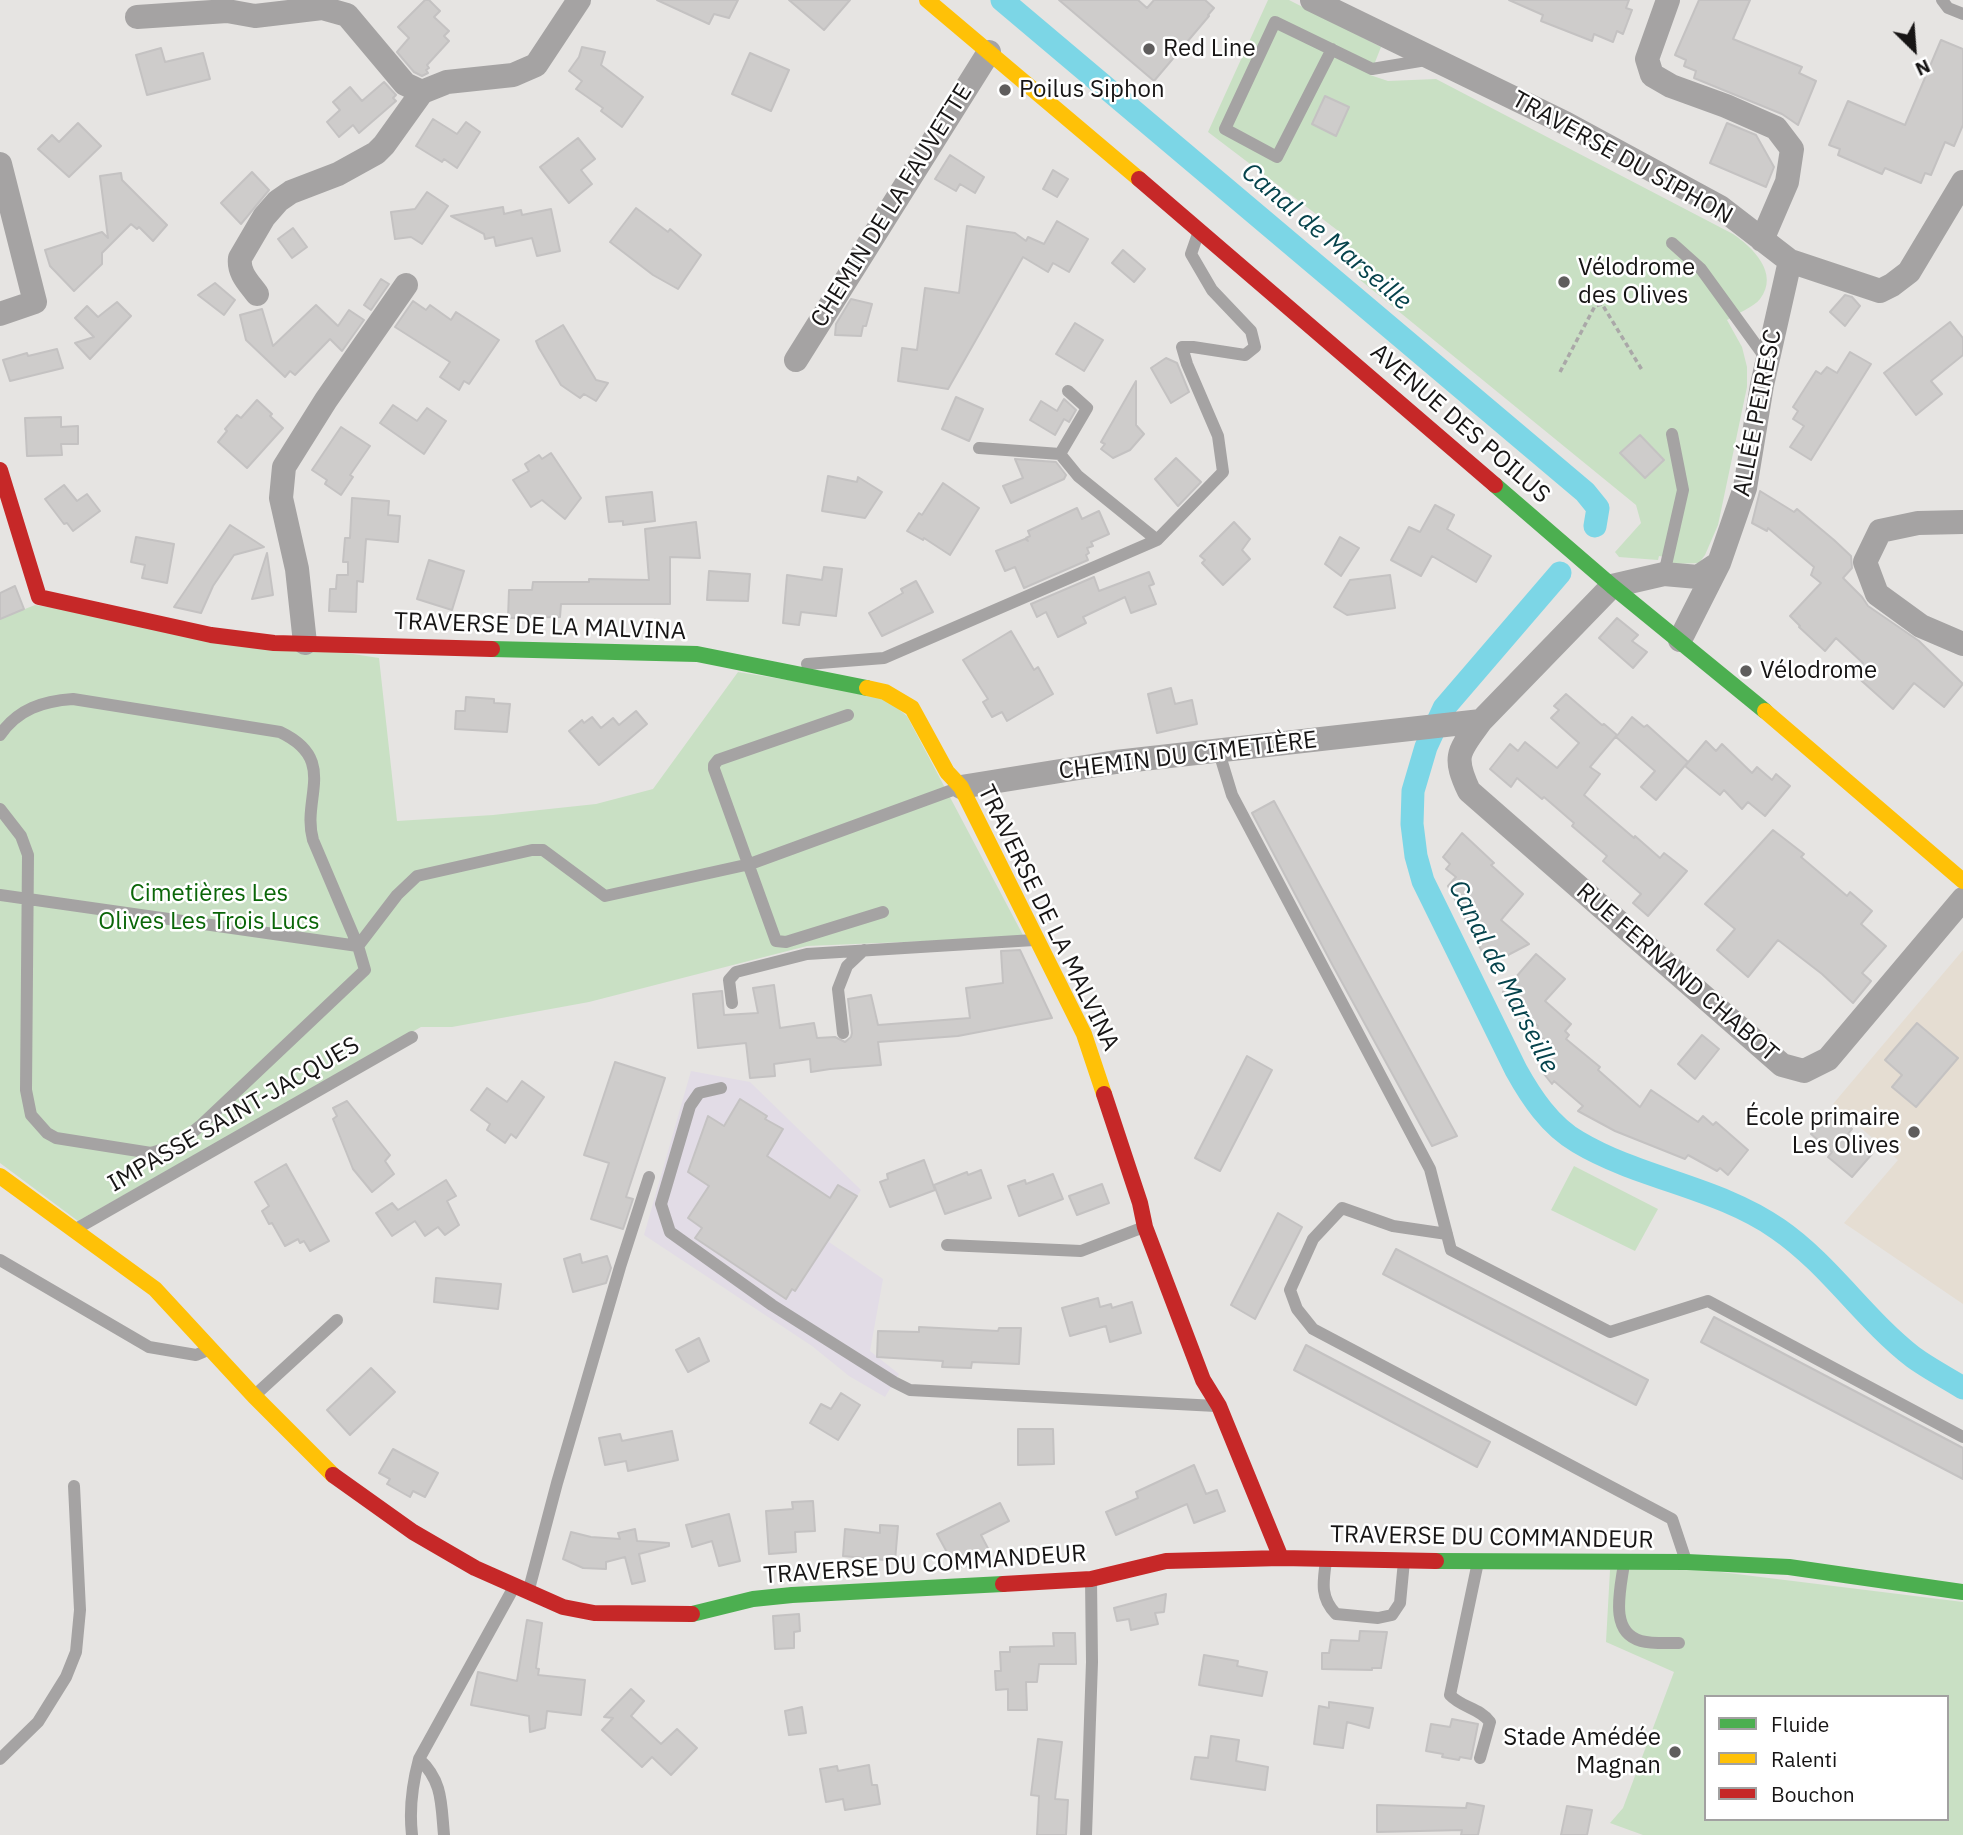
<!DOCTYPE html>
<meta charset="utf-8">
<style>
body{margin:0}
#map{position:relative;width:1963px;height:1835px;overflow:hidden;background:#e6e4e2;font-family:"IBM Plex Sans",sans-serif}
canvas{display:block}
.legend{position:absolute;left:1704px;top:1695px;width:245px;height:126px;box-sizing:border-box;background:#fff;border:2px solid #a2a1a1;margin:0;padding:9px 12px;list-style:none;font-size:21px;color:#171515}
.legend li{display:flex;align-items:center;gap:14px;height:35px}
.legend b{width:35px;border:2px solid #a2a1a1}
.north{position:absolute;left:1879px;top:14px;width:70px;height:70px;-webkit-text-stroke:5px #fff;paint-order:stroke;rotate:155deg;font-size:19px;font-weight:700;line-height:28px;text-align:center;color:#171515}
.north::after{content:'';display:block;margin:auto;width:24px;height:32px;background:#171515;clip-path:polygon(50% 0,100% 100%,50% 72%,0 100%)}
</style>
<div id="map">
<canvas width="1963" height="1835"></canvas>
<ul class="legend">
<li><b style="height:9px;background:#4caf50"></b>Fluide</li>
<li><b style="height:9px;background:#ffc107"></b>Ralenti</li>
<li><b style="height:9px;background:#c62828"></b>Bouchon</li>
</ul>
<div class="north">N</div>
</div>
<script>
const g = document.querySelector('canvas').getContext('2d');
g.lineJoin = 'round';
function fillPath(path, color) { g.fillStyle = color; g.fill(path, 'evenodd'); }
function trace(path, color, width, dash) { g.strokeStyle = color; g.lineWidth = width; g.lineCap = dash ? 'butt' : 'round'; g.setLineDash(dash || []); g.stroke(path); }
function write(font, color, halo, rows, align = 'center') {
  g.font = font + ' "IBM Plex Sans",sans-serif'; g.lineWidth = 5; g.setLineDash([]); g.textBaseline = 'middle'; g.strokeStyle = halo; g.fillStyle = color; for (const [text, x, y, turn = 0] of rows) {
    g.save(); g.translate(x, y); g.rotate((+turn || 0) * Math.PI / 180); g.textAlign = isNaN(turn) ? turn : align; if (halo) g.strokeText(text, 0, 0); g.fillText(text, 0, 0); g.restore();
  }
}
const industrial = new Path2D(`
 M691,1071L750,1082L861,1190L829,1242L883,1279L870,1351L899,1374L885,1397L849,1376L812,1346L644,1235Z`);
const education = new Path2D(`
 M1963,950V1304L1844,1223L1898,1160L1833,1104Z`);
const green = new Path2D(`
 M1268,0H1289L1381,47L1370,75L1388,81L1436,79L1733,234C1752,247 1780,273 1760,299C1754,307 1736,314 1727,320L1742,347L1747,367V387L1718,525L1705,555L1699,563L1671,564L1672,558L1659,556L1658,560L1619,557L1615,552L1641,523L1636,505L1359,279L1341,233L1208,132Z
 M35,605L379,658L397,821L493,815L596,804L653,789L738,672L881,695L907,716L1024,937L807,946L589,1002L452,1027H421L78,1221L0,1163V619Z
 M1574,1166L1658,1209L1635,1251L1551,1210Z
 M1610,1570H1704L1963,1602V1835H1643L1610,1823L1623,1808L1674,1672L1606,1642ZM1706,1697H1947V1819H1706Z`);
const canal = new Path2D(`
 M1002,0L1585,492L1598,508L1595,526
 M1560,573L1444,708L1426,747L1413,791L1412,824L1416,856L1423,881L1516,1070C1531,1097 1550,1126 1578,1142C1640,1179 1718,1187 1778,1229C1829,1264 1864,1319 1913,1357C1928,1368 1947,1378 1963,1388`);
const building = new Path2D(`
 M425,0H429L440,11L434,17L449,31L444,36L449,41L427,65L429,68L426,70L428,73L422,76L414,72L397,52L409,38L398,27Z
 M657,0H738L729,18L714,14L709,24Z
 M789,0H850L824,30Z
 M1059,0H1138L1147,8L1154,0H1205L1214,8L1208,15L1209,16L1154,81Z
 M1509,0H1629L1626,8L1632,10L1623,34L1617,31L1613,42L1594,34L1592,41L1541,21L1543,15Z
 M1699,0H1750L1733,39L1802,67L1799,73L1816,81L1798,125L1782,114L1694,78L1696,71L1684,66L1686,60L1675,55Z
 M1941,40L1963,49V125L1954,146L1945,142L1931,175L1925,173L1921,183L1885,168L1882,174L1838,155L1840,149L1829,145L1848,101L1905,125Z
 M582,47L605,52L601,65L643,97L622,127L601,111L603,108L576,89L582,81L569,71L579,57Z
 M161,48L165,62L203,53L210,79L147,95L136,55Z
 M750,53L789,70L771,111L732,94Z
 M384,82L396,95L393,98L396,101L359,133L353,125L339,137L327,122L340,110L333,102L350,87L362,101Z
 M1325,96L1349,107L1336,136L1312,124Z
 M433,119L457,134L466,122L480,132L457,168L444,159L442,162L416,146Z
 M78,123L101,146L69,177L38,149L52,135L59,142Z
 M1727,123L1756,135L1774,167L1766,187L1710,163Z
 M578,138L595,159L581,170L592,184L569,203L540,167Z
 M950,155L984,177L975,193L960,184L956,191L935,179Z
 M1053,170L1068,179L1057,197L1043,189Z
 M252,172L269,190L241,224L221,203Z
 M121,173L122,180L167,225L153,241L139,227L137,229L131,224L102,253V264L74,291L50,266L45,250L102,232L108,238L100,176Z
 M427,192L448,206L422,244L411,237L395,239L391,212L415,209Z
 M503,207L504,214L521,210L522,215L551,209L560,251L537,256L532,238L496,246L494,237L485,239L484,234L451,216Z
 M636,208L668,232L670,229L701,255L678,289L653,275L610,242Z
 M1057,221L1088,239L1069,272L1053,263L1048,272L1023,257L948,389L898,381L902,348L917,350L925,288L959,293L967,226L1015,233L1026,241L1028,237L1044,244Z
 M293,228L307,247L292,258L278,239Z
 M1123,250L1145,269L1134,282L1112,263Z
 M381,279L389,284L371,310L364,305Z
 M215,283L235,300L224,315L198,295Z
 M1845,295L1852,297L1860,306L1845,326L1830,312Z
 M851,299L872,304L866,326H863L861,336L835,335L836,324Z
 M413,301L426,310L430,305L451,320L456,312L499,340L469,384L464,381L459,390L440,377L450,362L395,327Z
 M117,302L131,316L90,359L75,343L94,337L75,318L87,306L98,317Z
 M316,305L338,326L349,310L364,320L342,351L330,339L295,375L290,371L285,377L246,340L240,315L262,309L273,346Z
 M1950,322L1963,338V355L1931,381L1942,394L1916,415L1884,373Z
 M1075,323L1103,340L1084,371L1056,354Z
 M563,325L596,380L608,383L596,401L584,394L580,398L561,385L539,348L536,341Z
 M57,349L63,368L10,381L3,360L27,353L28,356Z
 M1850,352L1871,364L1811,460L1790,447L1804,426L1793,419L1798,411L1793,407L1816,371L1821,374L1827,367L1837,373Z
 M1166,358L1177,363L1189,392L1171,403L1151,368Z
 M1136,381V425L1144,434L1130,450L1113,458L1101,449L1105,444L1101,442Z
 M956,397L983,409L969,441L942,429Z
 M1064,399L1076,410L1069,422L1064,419L1055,435L1030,420L1041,401L1057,411Z
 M257,400L272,414L270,416L283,428L247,468L218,442L227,431L225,429L237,415L241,418Z
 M393,405L417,421L427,408L446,421L424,454L380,423Z
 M61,417V427L78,426V444H61L62,455L27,456L25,418Z
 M341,427L370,446L350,475L353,477L341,495L325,484L327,480L312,470Z
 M1640,435L1664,460L1645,478L1620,453Z
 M551,453L581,498L565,519L542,500L531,507L513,480L529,471L525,464L539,455L542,459Z
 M1176,458L1201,482L1178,506L1155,479Z
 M1015,459L1056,462L1066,475L1064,479L1011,503L1003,486L1023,478Z
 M828,476L857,482L858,477L882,492L865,518L822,511Z
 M943,483L979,508L950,555L924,538L923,540L907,531L919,513L922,515Z
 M64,485L77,501L87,494L100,511L73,531L67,523L64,524L45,499Z
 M1760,491L1794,512L1797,509L1834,540L1851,556L1852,568L1843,578L1862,597L1868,606L1919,641L1963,684L1944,707L1914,683L1893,709L1854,674L1863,663L1836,638L1825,651L1799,627L1800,626L1790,616L1821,583L1811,575L1814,567L1768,528L1767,531L1752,523Z
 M652,492L655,521L623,525V521L609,522L606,497Z
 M352,498L389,501L388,515L400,516L398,542L366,539L363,582L357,581L356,612L329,611L330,589H336L337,575H348V562H343L345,538H350Z
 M1435,505L1454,515L1447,529L1491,556L1476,582L1432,556L1421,576L1391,560L1409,527L1420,532Z
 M1077,508L1082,519L1099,511L1109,534L1091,542L1093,546L1087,548L1089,553L1086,555L1088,560L1024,588L1015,567L1005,571L996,551L1025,539L1028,541L1026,538L1030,536L1028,531Z
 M696,522L700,558L670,557V604H561L560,617L508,618L509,590H532L533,582H589V579L649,580L645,529Z
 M1234,522L1250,539L1242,550L1250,559L1223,585L1202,563L1205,560L1200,556Z
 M230,525L264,547L234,555L213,586L201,613L174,607Z
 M136,537L174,544L167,583L142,578L145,565L131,562Z
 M1340,537L1359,548L1341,576L1325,564Z
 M267,553L273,595L252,599Z
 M429,560L464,571L452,610L417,599Z
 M824,567L842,569L836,616L801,612L799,625L783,623L787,575L822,580Z
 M709,571L750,574L748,601L707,600Z
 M1149,572L1154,584L1149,586L1156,604L1131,613L1125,597L1083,617L1086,623L1058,637L1046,612L1037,617L1031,604L1094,577L1099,591Z
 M1390,575L1395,608L1347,615L1334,607L1350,580Z
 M916,581L933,612L882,636L869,613L903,593L901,589Z
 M15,586L24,609L0,619V593Z
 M1617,618L1638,635L1632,641L1647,652L1633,668L1599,638Z
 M1011,631L1034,670L1038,667L1053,694L1007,721L1002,712L992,717L983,702L988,699L963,660Z
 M1171,688L1175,704L1192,700L1197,724L1157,733L1148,694Z
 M1566,694L1602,725L1604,724L1617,735L1590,767L1600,774L1584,795L1634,838L1635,836L1660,858L1664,853L1687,871L1648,916L1633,903L1641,894L1603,861L1607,856L1572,826L1574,823L1544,797L1542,799L1517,778L1511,787L1490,769L1510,744L1518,751L1525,742L1557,768L1579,743L1551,718L1559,710L1554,706Z
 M466,697L494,699V703L510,704L507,732L455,729L456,711H465Z
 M636,711L647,724L599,765L569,731L582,720L584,723L592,717L601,728L613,718L619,725Z
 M1632,717L1644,727L1647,725L1688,762L1656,800L1641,787L1655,771L1616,737Z
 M1706,741L1716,751L1722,744L1752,773L1757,767L1772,780L1776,774L1790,786L1765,816L1748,802L1742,809L1724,790L1720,795L1685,766Z
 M1274,801L1365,968L1457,1136L1432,1146L1333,966L1252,813Z
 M1773,830L1804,854L1801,857L1847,896L1850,892L1872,911L1861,924L1886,946L1862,973L1871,981L1853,1003L1822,974L1778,940L1748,977L1717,950L1735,929L1705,904Z
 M1462,833L1494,863L1491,865L1523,894L1501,920L1529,944L1489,965L1448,886L1456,877L1446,869L1450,864L1443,857Z
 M1020,950L1052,1018L958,1036L878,1042L881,1065L830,1069L811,1072L810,1059L774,1064L775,1076L750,1078L746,1043L698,1048L693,994L722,991L724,1015L758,1013L753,988L774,985L780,1028L814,1023L817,1038L835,1037L845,1042L851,1037L852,1033L848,999L871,995L878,1025L970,1018L966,988L1003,983L1001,951Z
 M1536,954L1565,979L1545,1001L1571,1024L1565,1031L1569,1035L1566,1039L1600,1067L1598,1070L1640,1107L1651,1090L1698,1122L1703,1116L1713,1125L1716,1122L1748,1150L1728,1175L1720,1168L1717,1171L1688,1155L1685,1159L1615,1131L1578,1111L1583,1106L1554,1081L1552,1084L1544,1074L1534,1055L1548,1042L1537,1034L1538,1026L1520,1010L1513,1013L1503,992Z
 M1917,1023L1958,1058L1916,1107L1892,1087L1902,1075L1885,1060Z
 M1702,1035L1719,1049L1695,1079L1678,1064Z
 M1247,1056L1272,1070L1220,1171L1195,1158Z
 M615,1062L665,1078L626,1197L633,1199L623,1229L591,1219L609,1163L584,1155Z
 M522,1081L544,1097L516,1138L511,1134L505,1143L487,1130L490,1124L471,1110L487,1088L507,1102Z
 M740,1099L767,1116L765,1119L783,1129L767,1156L830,1198L838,1185L857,1196L795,1291L792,1289L786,1299L695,1238L702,1228L688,1218L709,1186L688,1172L708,1116L724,1126Z
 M347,1101L390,1155L385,1161L394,1174L372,1192L353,1169L333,1119L337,1116L333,1108Z
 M1832,1111L1852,1129L1848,1134L1872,1154L1852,1177L1828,1157L1832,1152L1811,1134Z
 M924,1160L935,1190L890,1207L880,1182L888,1179L887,1174Z
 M286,1164L329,1241L310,1251L304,1241L300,1243L298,1239L285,1246L272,1223L269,1224L262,1211L269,1206L255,1182Z
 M981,1170L991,1198L945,1214L934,1185L967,1172L968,1175Z
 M1053,1174L1063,1199L1019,1216L1008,1186L1025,1180L1026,1184Z
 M446,1180L456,1196L447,1201L459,1225L445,1235L438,1227L425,1236L415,1221L392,1236L376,1213L392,1203L398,1210Z
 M1102,1184L1109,1203L1077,1215L1069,1196Z
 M1278,1213L1302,1227L1255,1319L1231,1305Z
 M1396,1249L1648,1380L1636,1405L1383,1274Z
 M580,1254L582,1263L607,1256L611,1268L606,1283L573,1292L564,1259Z
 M436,1278L501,1284L498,1309L434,1302Z
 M1098,1298L1100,1307L1111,1304L1112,1308L1132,1302L1141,1333L1110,1342L1106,1326L1070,1336L1062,1308Z
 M1714,1317L1963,1448V1479L1701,1342Z
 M919,1327L998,1331L999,1328H1021L1019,1364L972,1362L971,1368L942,1367L943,1361L877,1357L878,1331L919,1332Z
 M699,1338L709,1361L688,1372L676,1350Z
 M1306,1345L1490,1442L1477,1467L1294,1370Z
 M371,1368L395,1392L350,1435L327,1410Z
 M841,1393L860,1405L838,1440L810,1423L821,1404L831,1409Z
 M1018,1429H1053L1054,1464L1018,1465Z
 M672,1431L678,1460L628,1471L626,1461L605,1465L599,1438L620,1434L622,1441Z
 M393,1449L438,1473L425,1497L413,1491L410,1497L387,1484L390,1479L379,1473Z
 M1194,1465L1206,1494L1217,1490L1225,1511L1194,1523L1187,1504L1116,1535L1106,1512L1138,1498L1136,1492Z
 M813,1501L815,1531L795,1532L796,1552L769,1554L766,1511L793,1509L792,1502Z
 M1000,1503L1009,1521L981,1535L992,1556L969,1566L955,1567L937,1534Z
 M729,1514L740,1561L719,1566L712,1541L692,1547L686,1525Z
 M880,1525L898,1526L895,1561L843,1556L845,1529L880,1533Z
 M635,1529L637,1541L669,1543V1546L639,1554L645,1581L632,1584L625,1557L606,1562V1569L583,1568L563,1559L571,1532L591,1537L620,1539L618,1533Z
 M1166,1594L1164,1612L1155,1613L1158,1624L1131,1630L1129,1619L1117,1621L1114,1608Z
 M799,1614L800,1631L794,1632V1648L775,1649L773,1616Z
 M527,1620L542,1623L536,1668L539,1669L538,1675L585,1680L581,1715L547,1711L545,1728L530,1732L529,1716L471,1705L478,1672L517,1681Z
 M1360,1631L1387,1632L1381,1668H1372V1670L1322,1669V1653H1329L1331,1640L1359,1641Z
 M1053,1633H1075L1076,1664H1039L1037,1682H1026L1027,1710H1008V1689L996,1690L995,1671H1001L1000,1652H1010V1647L1054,1646Z
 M1204,1655L1238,1661L1237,1666L1267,1672L1262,1696L1199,1685Z
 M631,1689L644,1701L631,1716L661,1744L677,1729L697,1748L671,1775L652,1757L642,1767L602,1730L613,1718L604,1717Z
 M1329,1702L1373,1708L1369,1728L1347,1722L1343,1748L1314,1744L1319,1706L1329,1708Z
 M802,1707L806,1733L789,1735L785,1711Z
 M1452,1719L1478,1724L1471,1759L1460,1757L1459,1760L1442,1757L1443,1754L1426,1751L1431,1724L1450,1727Z
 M1211,1736L1239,1740L1236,1761L1268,1767L1265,1790L1191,1779L1195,1757L1208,1758Z
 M1038,1739L1062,1742L1055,1799L1068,1800L1066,1835H1037L1039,1796L1031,1795Z
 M869,1765L872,1785H877L880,1804L845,1810L843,1799L826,1802L820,1769L837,1766L838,1771Z
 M1467,1803L1484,1806L1478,1835H1461L1462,1830L1377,1832V1805L1466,1808Z
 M1567,1806L1592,1810L1587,1835H1561Z`);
const path = new Path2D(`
 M1560,372L1595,306L1602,304L1642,370`);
const lane = new Path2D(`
 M1942,0L1948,8L1963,14
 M1332,49L1277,157L1225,129L1275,22L1372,69L1426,60
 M1672,243L1701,269L1767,360
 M1068,391L1087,408L1060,454L1078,476L1157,540L1223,472L1218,436L1187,364L1182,347H1193L1245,355L1255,347L1251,331L1212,290L1191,254L1198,234
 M979,448L1060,454
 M1664,574L1683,490L1672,434
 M807,664L884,658L1157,540
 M848,715L718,760L714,765V769L776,941L786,942L883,912
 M0,735C18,709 43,701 73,699L280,732C339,760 301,798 313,840L358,946L365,970L200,1126L177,1145L151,1153L56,1138L47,1133L31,1115L26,1090L28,855L21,836L0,809
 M1218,749L1232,795L1430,1169L1451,1250L1610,1332L1708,1301L1963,1437
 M0,895L358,946
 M358,946L397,895L417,876L532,850H543L605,896L750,864L958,788
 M732,1003L729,980L736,972L807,954L1034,940
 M843,1033L838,989L847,966L864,950
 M721,1088L699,1093L690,1106L661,1204L670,1232L772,1305L894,1382L910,1390L1216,1406
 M76,1229L412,1037
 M1447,1234L1393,1226L1342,1208L1313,1239L1290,1290L1297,1309L1313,1329L1672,1519L1686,1561
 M947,1245L1081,1251L1144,1227
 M0,1260L149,1347L196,1355L208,1350
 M254,1396L337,1320
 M1326,1561C1323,1582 1320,1598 1336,1614L1378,1618L1392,1615L1400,1603L1404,1561
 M1478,1562L1450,1695C1462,1708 1480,1708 1490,1722L1480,1758
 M1624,1563C1621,1588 1608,1632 1641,1641C1652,1644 1667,1643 1679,1643
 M529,1589L557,1483L620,1267L649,1177
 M0,1759L38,1722L66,1677L76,1652L80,1610L74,1486
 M419,1759C443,1781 441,1804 444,1835
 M412,1835C409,1809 412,1785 419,1759L514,1587
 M1086,1835L1092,1662L1091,1579`);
const street = new Path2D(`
 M1312,0L1565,123L1720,207L1790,261L1880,291L1892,285L1909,272L1963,182
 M1668,0L1647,59L1652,75L1671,86L1726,106L1776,128L1792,149L1787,182L1762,240
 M137,17L227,11L255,16L322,8L347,15L405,84L422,92L447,82L513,75L536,65L579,0
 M0,164L35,302L0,314
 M257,294C249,283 238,273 240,258L264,217L278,201L291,192L338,174L376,153L384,145L422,92
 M796,360L989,52
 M1963,522L1918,523L1880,531L1865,562L1877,594L1921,626L1963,644
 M1680,640L1719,563L1745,488L1762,385L1790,261
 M305,643L297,569L281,498L284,467L326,400L406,285
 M1481,721C1459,751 1452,755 1469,791L1782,1065L1804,1071L1828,1059L1963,899
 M961,787L1116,762L1481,721L1612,586L1664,574L1698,577L1719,563`);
const fast = new Path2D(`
 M1495,485L1612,586L1765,711
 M492,649L697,654L867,688
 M1436,1561L1687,1562L1789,1567L1963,1592
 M692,1614L753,1599L792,1595L1003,1584`);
const slow = new Path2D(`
 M927,0L1139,179
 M867,688L885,692L912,708L947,772L961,787L1084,1034L1104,1094
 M1765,711L1963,881
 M0,1176L155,1289L254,1396L333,1475`);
const jam = new Path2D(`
 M1139,179L1495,485
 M0,470L39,597L211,635L274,643L492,649
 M1104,1094L1140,1203L1145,1227L1203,1380L1219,1406L1281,1558
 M333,1475L413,1532L475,1568L563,1607L594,1613L692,1614
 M1003,1584L1091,1579L1166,1561L1281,1558L1436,1561`);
const markers = [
 [1149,49,7,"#5f5d5d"],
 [1005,90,7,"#5f5d5d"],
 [1564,282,7,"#5f5d5d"],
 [1746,671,7,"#5f5d5d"],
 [1914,1132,7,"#5f5d5d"],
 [1675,1752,7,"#5f5d5d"]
];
const poiNames = [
 ["Red Line",1163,49],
 ["Poilus Siphon",1019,90],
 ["Vélodrome",1578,268],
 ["des Olives",1578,296],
 ["Vélodrome",1760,671],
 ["École primaire",1900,1118,"right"],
 ["Les Olives",1900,1146,"right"],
 ["Stade Amédée",1661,1738,"right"],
 ["Magnan",1661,1766,"right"]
];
const streetNames = [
 ["TRAVERSE DU SIPHON",1622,158,29],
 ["CHEMIN DE LA FAUVETTE",892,206,-58],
 ["ALLÉE PEIRESC",1758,413,-79],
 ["AVENUE DES POILUS",1460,424,41],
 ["TRAVERSE DE LA MALVINA",540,627,2],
 ["CHEMIN DU CIMETIÈRE",1188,756,-7],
 ["TRAVERSE DE LA MALVINA",1048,918,64],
 ["RUE FERNAND CHABOT",1677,973,41],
 ["IMPASSE SAINT-JACQUES",234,1115,-30],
 ["TRAVERSE DU COMMANDEUR",1492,1538,1],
 ["TRAVERSE DU COMMANDEUR",925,1565,-4]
];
const parkNames = [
 ["Cimetières Les",209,894],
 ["Olives Les Trois Lucs",209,922]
];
const waterNames = [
 ["Canal de Marseille",1326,237,40],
 ["Canal de Marseille",1503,977,63]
];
fillPath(industrial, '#e2dce6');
fillPath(education, '#e5ddd2');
fillPath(green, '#c9e0c4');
trace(canal, '#7cd6e6', 23);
fillPath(building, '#cecccb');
trace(building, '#c4c2c2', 2);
trace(path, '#aaa8a8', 3.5, [5, 3.5]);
trace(lane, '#a5a3a3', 12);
trace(street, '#a5a3a3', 24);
trace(fast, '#4caf50', 16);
trace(slow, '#ffc107', 16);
trace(jam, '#c62828', 16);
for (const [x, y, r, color] of markers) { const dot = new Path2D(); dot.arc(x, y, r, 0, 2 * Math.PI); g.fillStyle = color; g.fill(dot); trace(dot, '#fff', 2.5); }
write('24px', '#171515', '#fff', poiNames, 'left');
write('24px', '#171515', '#fff', streetNames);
write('24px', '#0a6608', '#fff', parkNames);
write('italic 26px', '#06434c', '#fff', waterNames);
</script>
